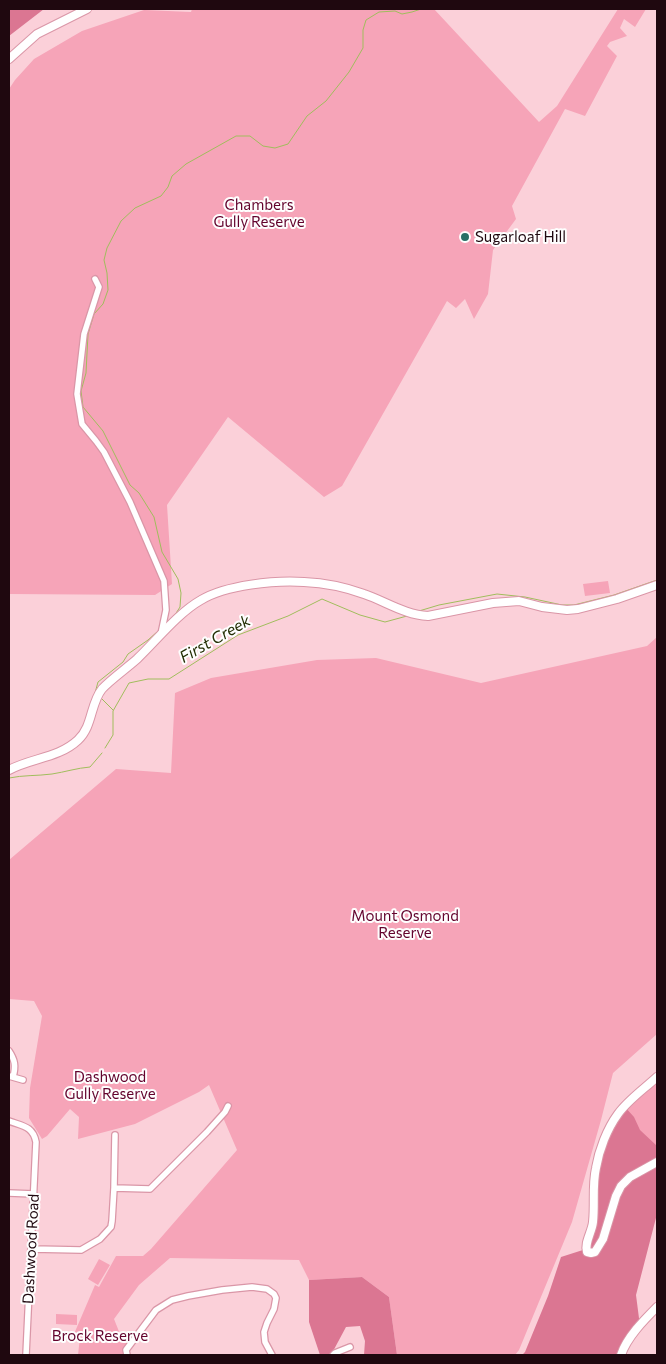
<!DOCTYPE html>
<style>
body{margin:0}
#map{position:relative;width:666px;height:1364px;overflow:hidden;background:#fbd0d9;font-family:Commissioner,sans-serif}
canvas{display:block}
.frame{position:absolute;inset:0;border:10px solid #1f080f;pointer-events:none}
</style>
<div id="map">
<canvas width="666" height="1364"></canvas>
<div class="frame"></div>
</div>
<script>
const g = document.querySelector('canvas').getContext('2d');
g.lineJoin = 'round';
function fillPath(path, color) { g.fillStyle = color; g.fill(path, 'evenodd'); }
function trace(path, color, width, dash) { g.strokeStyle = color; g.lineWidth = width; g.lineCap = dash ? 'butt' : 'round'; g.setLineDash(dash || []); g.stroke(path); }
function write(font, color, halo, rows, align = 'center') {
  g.font = font + ' Commissioner,sans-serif'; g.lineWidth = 4; g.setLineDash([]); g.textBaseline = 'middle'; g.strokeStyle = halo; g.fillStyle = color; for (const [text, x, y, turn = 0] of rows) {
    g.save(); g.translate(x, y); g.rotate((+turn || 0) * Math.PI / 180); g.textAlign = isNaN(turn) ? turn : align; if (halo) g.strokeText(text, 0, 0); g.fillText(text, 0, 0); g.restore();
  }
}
const green = new Path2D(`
 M192,9H434L539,122L557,106L618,9H646L635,27L624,19L620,28L627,36L610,42L607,46L617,56L585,116L565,109L512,206L516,219L493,250L488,294L474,319L465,299L456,308L447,301L342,486L324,497L228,417L167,505L172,584L155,595L9,594V89L15,80L34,59L82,31L144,10L191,12Z
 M608,581L610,593L585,596L583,584Z
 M657,637V1034L613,1073L601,1120L572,1222L519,1350L515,1355H397L389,1297L362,1277L309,1280L299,1260L170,1258L139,1285L114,1319L120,1334L126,1338V1350L127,1355H78L80,1337L74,1334L95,1285L99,1287L116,1256H143L151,1249L237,1150L209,1085L199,1092L135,1124L78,1139L79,1117L70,1109L47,1136L42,1139L29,1118L30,1088L42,1016L34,1001L9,999V860L116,769L171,773L175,693L211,678L317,660L376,658L481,683L647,646Z
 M657,1077V1162L611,1126Z
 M99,1259L110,1265L98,1285L88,1279Z
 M56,1314L77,1315V1325L56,1324Z`);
const forest = new Path2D(`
 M9,9H44L9,36Z
 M624,1106L634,1117L640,1130L657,1146V1214L636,1295L640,1326L621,1355H522L525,1352L548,1296L561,1257L586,1249L595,1204L602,1146Z
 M362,1277L389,1297L397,1355H364L365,1341L360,1326L346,1327L331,1355H320L309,1322V1280Z`);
const stream = new Path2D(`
 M419,611L439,605L497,594L525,597L562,605H574L614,595L657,580
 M173,618L180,607L181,593L178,579L162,552L154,517L139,493L130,485L103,431L83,407L81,391L86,373L88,334L94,314L103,304L108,290L107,273L104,260L107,248L121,221L135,208L161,196L168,187L172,176L186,164L236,136H250L263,146L275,148L288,144L307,116L326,101L349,72L363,48V30L366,20L379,12L395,11L402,14L412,12L421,9
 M95,693L98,682L123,662L128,654L148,640L157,632
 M100,697L113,710
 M105,748L113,735V711L129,683L148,679H169L238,635L288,616L322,599L360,615L385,622L407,616
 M9,778C23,775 37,776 52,774C65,772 77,768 90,767L102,753`);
const street = new Path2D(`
 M95,279L99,287L84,334L77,394L82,424L96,441L104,452L130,502L164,581L166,610L161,634
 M9,1051C15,1060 16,1066 13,1077
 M9,1076L23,1080
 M9,1121C22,1126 33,1126 36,1142L26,1355
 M114,1188L115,1135
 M9,1193L34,1194
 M32,1249L81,1250L100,1239L111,1227L112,1221L114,1188L150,1189L207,1132L225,1112L228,1106
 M127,1355L126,1350L156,1310L172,1300L188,1296L222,1290L252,1287L267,1289L274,1294L276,1298L274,1309L267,1323L264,1332L265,1342L272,1355
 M333,1355L335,1353L350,1347`);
const secondary = new Path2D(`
 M9,59L37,34L87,9
 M9,770C31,758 59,758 78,740C93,726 90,704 102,689C110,680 127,668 137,659C156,641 178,613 201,600C226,585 275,580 304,582C325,583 345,587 364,594C385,601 405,615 428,616L493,603L519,601L542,607L567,610L578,609L617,599L657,585
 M657,1077C644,1089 628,1100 618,1114C607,1129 599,1150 596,1168C592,1186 595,1204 593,1222C592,1232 584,1243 587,1252L591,1253L595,1252L603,1239L616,1196L621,1186L630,1177L657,1162
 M621,1355C627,1337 644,1320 657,1307`);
const markers = [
 [465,237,5,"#287066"]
];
const parkNames = [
 ["Chambers",259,205],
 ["Gully Reserve",259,222],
 ["Mount Osmond",405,916],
 ["Reserve",405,933],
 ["Dashwood",110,1077],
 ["Gully Reserve",110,1094],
 ["Brock Reserve",100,1336]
];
const poiNames = [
 ["Sugarloaf Hill",475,237]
];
const streetNames = [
 ["Dashwood Road",31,1249,-87]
];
const waterNames = [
 ["First Creek",215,639,-30]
];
fillPath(green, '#f6a4b8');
fillPath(forest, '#db7692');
trace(stream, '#a0bd5c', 1);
trace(street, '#da96a7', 8);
trace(secondary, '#da96a7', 10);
trace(street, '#fff', 5.5);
trace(secondary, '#fff', 8);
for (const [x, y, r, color] of markers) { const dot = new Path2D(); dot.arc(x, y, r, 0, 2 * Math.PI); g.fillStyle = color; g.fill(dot); trace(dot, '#fefefe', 2); }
write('15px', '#63032d', '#fefefe', parkNames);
write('15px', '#1f080f', '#fefefe', poiNames, 'left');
write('15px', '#1f080f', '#fefefe', streetNames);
write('italic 16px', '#242f05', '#fefefe', waterNames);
</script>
